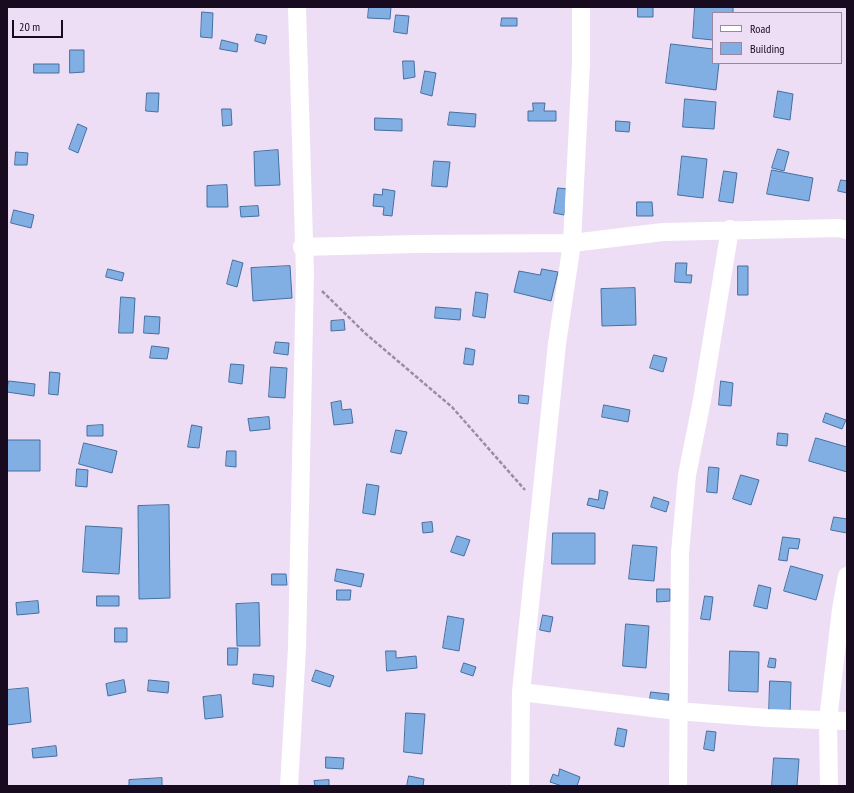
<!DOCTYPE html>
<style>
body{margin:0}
#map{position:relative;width:854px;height:793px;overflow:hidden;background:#eddef6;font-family:"PT Sans Narrow",sans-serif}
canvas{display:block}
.frame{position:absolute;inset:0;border:8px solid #180a1f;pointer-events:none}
.legend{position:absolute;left:712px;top:12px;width:130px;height:52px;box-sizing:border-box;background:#eddef6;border:1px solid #9889a0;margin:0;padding:5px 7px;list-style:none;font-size:12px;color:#180a1f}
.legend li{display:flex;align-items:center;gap:8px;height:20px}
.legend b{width:20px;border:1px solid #9889a0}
.scale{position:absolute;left:12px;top:20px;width:51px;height:18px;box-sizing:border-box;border:2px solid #180a1f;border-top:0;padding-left:5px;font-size:12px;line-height:14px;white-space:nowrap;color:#180a1f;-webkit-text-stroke:3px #eddef6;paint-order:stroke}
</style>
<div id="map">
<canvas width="854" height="793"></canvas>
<div class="frame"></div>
<ul class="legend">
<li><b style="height:5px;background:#fff"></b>Road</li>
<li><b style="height:11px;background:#82afe3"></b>Building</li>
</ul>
<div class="scale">20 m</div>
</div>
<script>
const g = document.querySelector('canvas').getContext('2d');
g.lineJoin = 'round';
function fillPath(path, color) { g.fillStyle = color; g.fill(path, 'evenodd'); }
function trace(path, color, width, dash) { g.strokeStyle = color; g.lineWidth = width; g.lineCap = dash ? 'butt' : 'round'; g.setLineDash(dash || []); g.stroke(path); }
const building = new Path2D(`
 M369,7H391L390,19L368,18Z
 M638,7H653V17H638Z
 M695,7H733V13H713V40L693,38Z
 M202,12L213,13L212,38L201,37Z
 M396,15L409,16L407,34L394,32Z
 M502,18H517V26H501Z
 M257,34L267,36L265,44L255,41Z
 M222,40L238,44L237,52L220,49Z
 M671,44L713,49V63H719L716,90L666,83Z
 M70,50H84V72L70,73Z
 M403,61H414L415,77L404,79Z
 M34,64H59V73H34Z
 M425,71L436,73L432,96L421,93Z
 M778,91L793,94L790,120L774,117Z
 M147,93H159L158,112L146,111Z
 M685,99L716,102L714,129L683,127Z
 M533,103H545L544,111H556V121H528V111H533Z
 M222,109H231L232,125L223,126Z
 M450,112L476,114L475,127L448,125Z
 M375,118L402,119V131L375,130Z
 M616,121L630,122L629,132L616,131Z
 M78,124L87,128L78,153L69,149Z
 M778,149L789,152L784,171L772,168Z
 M278,150L280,185L255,186L254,152Z
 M16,152L28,153L27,165H15Z
 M682,156L707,159L703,198L678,195Z
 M434,161L450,162L447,187L432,186Z
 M772,170L813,178L809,201L767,194Z
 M724,171L737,173L733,203L719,201Z
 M841,180L847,181V193L838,191Z
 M227,185L228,207H207V186Z
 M558,188L568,189L564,215L554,213Z
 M383,189L395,191L392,216L383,215L384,207L373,206L374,194L382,195Z
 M637,202H652L653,216H637Z
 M258,206L259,216L241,217L240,207Z
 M14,210L34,215L31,228L11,223Z
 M233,260L243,263L237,287L227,284Z
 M676,263H687L686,275H692L691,283L675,282Z
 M290,266L292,298L253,301L251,268Z
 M738,266H748V295H738Z
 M108,269L124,273L122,281L106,277Z
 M542,269L558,272L551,301L514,292L519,271L540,275Z
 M635,288L636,325L602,326L601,289Z
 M476,292L488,294L485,318L473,316Z
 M121,297L135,298L133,333H119Z
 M436,307L461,309L460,320L435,318Z
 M145,316L160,317L159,334L144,333Z
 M344,320L345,330L331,331V321Z
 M276,342L289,343L288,355L274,353Z
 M152,346L169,348L167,359L150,358Z
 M466,348L475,350L473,365L464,364Z
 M654,355L667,358L663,372L650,368Z
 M231,364L244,365L242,384L229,382Z
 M271,367L287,368L285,398L269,397Z
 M50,372L60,373L58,395L49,394Z
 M9,381L35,384L34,396L7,392Z
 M721,381L733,383L731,406L719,405Z
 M519,395L529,396L528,404L519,403Z
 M341,401L342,410L351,409L353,423L334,425L331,403Z
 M604,405L630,410L628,422L602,417Z
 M826,413L846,420L842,429L823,422Z
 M269,417L270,429L250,431L248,419Z
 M103,425V436H87V426Z
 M192,425L202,427L199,448L188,447Z
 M396,430L407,432L401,454L391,452Z
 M778,433L788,434L787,446L777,445Z
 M816,438L847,447V472L809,461Z
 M7,440H40V471H7Z
 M84,443L117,451L112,473L79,464Z
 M227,451H236V467L226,466Z
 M709,467L719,468L717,493L707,492Z
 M77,469L88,470L87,487L76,486Z
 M741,475L759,480L751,505L733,499Z
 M367,484L379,486L375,515L363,513Z
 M600,490L608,492L604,509L587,505L589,498L598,500Z
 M654,497L669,502L666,512L651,507Z
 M169,505L170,598L139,599L138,506Z
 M834,517L847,519V533L831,530Z
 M432,522L433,532L423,533L422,523Z
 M86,526L122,528L119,574L83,572Z
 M553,533H595V564H552Z
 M457,536L470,540L464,556L451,552Z
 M783,537L800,539L798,549L789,548L787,561L779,560Z
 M633,545L657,547L654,581L629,579Z
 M791,566L823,575L816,600L784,591Z
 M337,569L364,574L361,587L335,581Z
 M272,574H286L287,585H272Z
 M759,585L771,588L767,609L754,606Z
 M657,589H670V601L657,602Z
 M337,590H351L350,600H337Z
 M97,596H119V606H97Z
 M705,596L713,597L710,620L701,619Z
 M38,601L39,613L17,615L16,603Z
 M259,603L260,646H237L236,604Z
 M543,615L553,617L550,632L540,630Z
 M448,616L464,619L459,651L443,648Z
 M626,624L649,626L646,668L623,666Z
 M115,628H127V642H115Z
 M228,648H238L237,665H228Z
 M386,651H396V658L416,656L417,668L387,671Z
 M730,651L759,652L758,692L729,691Z
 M770,658L776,659L775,668L768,667Z
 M464,663L476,667L473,676L461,672Z
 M316,670L334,676L330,687L312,681Z
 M254,674L274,676L273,687L253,684Z
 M124,680L126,692L108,696L106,684Z
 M149,680L169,682L168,693L148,691Z
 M770,681L791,682L790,715L769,714Z
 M28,688L31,722L7,725V690Z
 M651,692L669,694L668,701L650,699Z
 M221,695L223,717L205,719L203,697Z
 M406,713L425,714L422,754L404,752Z
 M618,728L627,730L624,747L615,745Z
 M707,731L716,732L714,751L704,749Z
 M56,746L57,756L33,758L32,749Z
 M326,757L344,758L343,769L326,768Z
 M774,758L799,759L797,786H772Z
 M560,769L580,777L577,786H562L550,782L553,774L558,776Z
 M409,776L424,779L423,786H407Z
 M162,778V786H129V780Z
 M329,780V786H315L314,781Z`);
const path = new Path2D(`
 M322,291L366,334L452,407L525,490`);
const minor = new Path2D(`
 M302,247L415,244L572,243L663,232L839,228L847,230
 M521,692L557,344L572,243L581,64V7
 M289,786L297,648L305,274L297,7
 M520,786L521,692L677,711L767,718L847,721
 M678,786L680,553L687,475L702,400L730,229
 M829,786L828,720L841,609L847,576`);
fillPath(building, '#82afe3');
trace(building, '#446f9f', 1);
trace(path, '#9b8ca3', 2.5, [4, 2]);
trace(minor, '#fff', 18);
</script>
